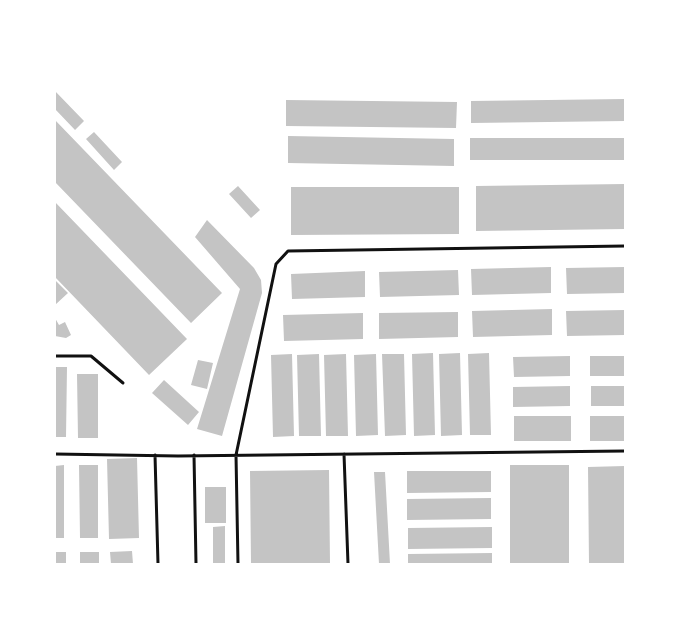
<!DOCTYPE html>
<style>
body{margin:0}
#map{position:relative;width:680px;height:619px;overflow:hidden;background:#fff;font-family:Rubik,sans-serif}
canvas{display:block}
.frame{position:absolute;inset:0;border:56px solid #fff;pointer-events:none}
</style>
<div id="map">
<canvas width="680" height="619"></canvas>
<div class="frame"></div>
</div>
<script>
const g = document.querySelector('canvas').getContext('2d');
g.lineJoin = 'round';
function fillPath(path, color) { g.fillStyle = color; g.fill(path, 'evenodd'); }
function trace(path, color, width, dash) { g.strokeStyle = color; g.lineWidth = width; g.lineCap = dash ? 'butt' : 'round'; g.setLineDash(dash || []); g.stroke(path); }
const building = new Path2D(`
 M55,91L84,121L75,130L55,109Z
 M625,99V121L471,123V101Z
 M286,100L457,102L456,128L286,126Z
 M55,120L222,293L191,323L55,182Z
 M94,132L122,162L114,170L86,139Z
 M288,136L454,139V166L288,163Z
 M470,138H625V160H470Z
 M625,184V229L476,231V186Z
 M238,186L260,210L251,218L229,194Z
 M291,187H459V234L291,235Z
 M55,202L187,339L149,375L55,277Z
 M207,220L254,268L261,280L262,293L222,436L197,429L240,289L195,237Z
 M551,267V293L472,295L471,269Z
 M625,267V293L567,294L566,268Z
 M458,270L459,295L380,297L379,272Z
 M365,271V297L292,299L291,274Z
 M55,280L68,293L55,305Z
 M552,309V335L473,337L472,311Z
 M625,310V335L567,336L566,311Z
 M458,312V337L379,339V313Z
 M363,313V339L284,341L283,315Z
 M55,318L59,325L65,322L71,335L66,338L55,336Z
 M433,353L435,435L414,436L412,354Z
 M460,353L462,435L441,436L439,354Z
 M489,353L491,435H470L468,354Z
 M292,354L294,436L273,437L271,355Z
 M319,354L321,436H299L297,355Z
 M346,354L348,436H326L324,355Z
 M376,354L378,435L356,436L354,355Z
 M382,354H404L406,435L385,436Z
 M570,356V376L514,377L513,357Z
 M590,356H625V376H590Z
 M198,360L213,363L207,389L191,385Z
 M55,367H67L66,437H55Z
 M77,374H98V438H78Z
 M164,380L199,412L188,425L152,393Z
 M570,386V406L513,407V387Z
 M591,386H625V406H591Z
 M514,416H571V441H514Z
 M590,416H625V441H590Z
 M137,458L139,538L109,539L107,459Z
 M64,465V538H55V466Z
 M79,465H98V538H80Z
 M510,465H569V564H510Z
 M625,466V564H589L588,467Z
 M329,470L330,564H251L250,471Z
 M407,471H491V492L407,493Z
 M374,472H385L390,564H379Z
 M205,487H226V523H205Z
 M491,498V519L407,520V499Z
 M225,526V564H213V527Z
 M492,527V548L408,549V528Z
 M132,551L133,564H111L110,552Z
 M55,552H66V564H55Z
 M80,552H99V564H80Z
 M492,553V564H408V554Z`);
const service = new Path2D(`
 M55,356H91L123,383
 M55,454L178,456L625,451
 M344,454L348,564
 M155,455L158,564
 M194,455L196,564
 M238,564L236,455L276,264L288,251L625,246`);
fillPath(building, '#c4c4c4');
trace(service, '#111', 3);
</script>
